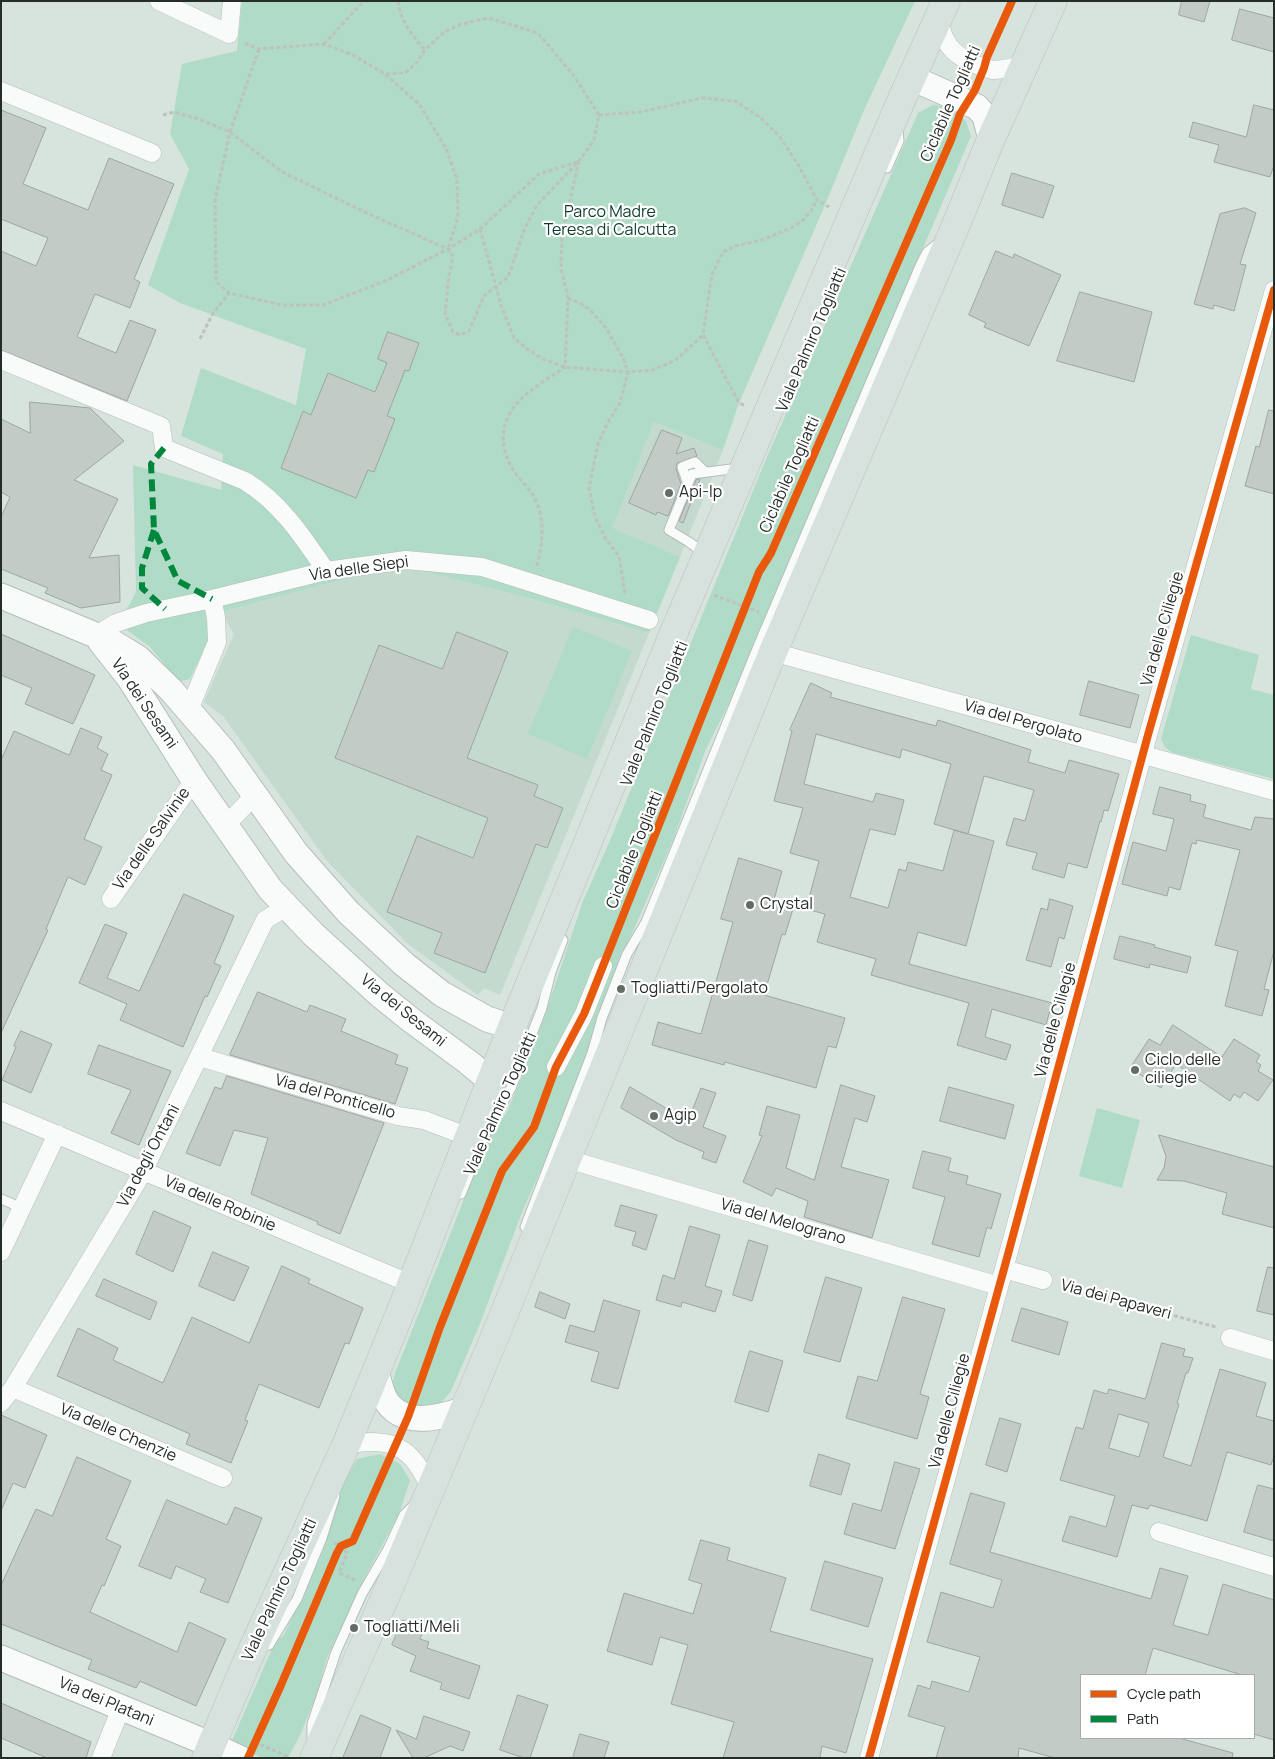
<!DOCTYPE html>
<style>
body{margin:0}
#map{position:relative;width:1275px;height:1759px;overflow:hidden;background:#d7e3dd;font-family:Manrope,sans-serif}
canvas{display:block}
.frame{position:absolute;inset:0;border:2px solid #252d29;pointer-events:none}
.legend{position:absolute;left:1080px;top:1674px;width:175px;height:65px;box-sizing:border-box;background:#fff;border:1px solid #a8aba9;margin:0;padding:6px 9px;list-style:none;font-size:15px;color:#252d29}
.legend li{display:flex;align-items:center;gap:10px;height:25px}
.legend b{width:25px;border:1px solid #a8aba9}
</style>
<div id="map">
<canvas width="1275" height="1759"></canvas>
<div class="frame"></div>
<ul class="legend">
<li><b style="height:6px;background:#e8590c"></b>Cycle path</li>
<li><b style="height:6px;background:#00873e"></b>Path</li>
</ul>
</div>
<script>
const g = document.querySelector('canvas').getContext('2d');
g.lineJoin = 'round';
function fillPath(path, color) { g.fillStyle = color; g.fill(path, 'evenodd'); }
function trace(path, color, width, dash) { g.strokeStyle = color; g.lineWidth = width; g.lineCap = dash ? 'butt' : 'round'; g.setLineDash(dash || []); g.stroke(path); }
function write(font, color, halo, rows, align = 'center') {
  g.font = font + ' Manrope,sans-serif'; g.lineWidth = 4.5; g.setLineDash([]); g.textBaseline = 'middle'; g.strokeStyle = halo; g.fillStyle = color; for (const [text, x, y, turn = 0] of rows) {
    g.save(); g.translate(x, y); g.rotate((+turn || 0) * Math.PI / 180); g.textAlign = isNaN(turn) ? turn : align; if (halo) g.strokeText(text, 0, 0); g.fillText(text, 0, 0); g.restore();
  }
}
const built = new Path2D(`
 M654,422L723,450L680,557L611,529Z
 M410,568L521,596L649,633L500,995L484,988L478,995L408,944L327,861L223,716L204,702L234,634L221,612L363,574Z`);
const green = new Path2D(`
 M242,1H915L864,110L825,205L739,403L723,450L654,422L612,528L680,557L649,633L521,596L410,568L363,574L221,612L205,609L209,639L190,679L181,681L174,676L150,647L124,628L127,609L136,592L133,465L221,490L223,454L181,436L201,368L296,405L306,349L180,303L148,285L189,169L170,134L182,64L237,51Z
 M933,105L952,107L966,121L971,136L805,523L737,687L706,749L673,840L627,945L549,1152L522,1212L479,1326L451,1391L438,1407L425,1412L398,1399L392,1386L395,1373L488,1139L507,1112L521,1079L544,1018L583,901L609,843L764,464L918,113Z
 M573,627L632,651L587,759L528,734Z
 M1191,635L1259,655L1251,689L1274,695V779L1171,752L1165,747L1161,739Z
 M1097,1108L1140,1120L1122,1188L1079,1176Z
 M380,1454L400,1464L410,1480L399,1514L365,1577L326,1660L318,1691L300,1735L288,1758H263L230,1745L275,1642L284,1635L322,1553L340,1488L357,1459Z`);
const building = new Path2D(`
 M1182,1H1210L1204,22L1179,15Z
 M1240,9L1274,18V52L1232,40Z
 M1254,105L1274,110V165L1270,177L1214,162L1219,145L1189,137L1193,122L1246,137Z
 M1,110L46,128L23,184L88,210L109,158L174,184L134,279L140,282L130,308L95,294L77,337L116,353L130,320L156,330L127,401L1,350V251L36,266L48,238L1,219Z
 M1012,173L1054,186L1043,218L1002,205Z
 M1245,208L1256,213L1240,264L1246,265L1234,311L1214,305L1213,309L1194,304L1220,214Z
 M996,251L1013,258L1014,254L1061,275L1029,346L984,327L986,323L969,315Z
 M1080,292L1152,312L1134,382L1057,361Z
 M388,332L419,343L409,371L405,370L387,416L395,419L374,472L368,470L356,498L281,468L303,411L311,415L328,373L375,392L387,363L378,359Z
 M30,402L90,408L124,441L74,480L118,499L89,558L119,555L120,602L81,608L45,593L48,588L1,569V517L10,497L1,492V419L30,433Z
 M1269,410L1274,411V494L1245,486L1256,446L1259,447Z
 M662,430L682,438L676,454L694,448L697,456L677,463L676,469L681,484L668,516L657,512L656,515L629,503Z
 M700,479L683,523L679,521L696,480Z
 M457,632L508,652L467,758L538,785L534,796L563,808L547,848L536,844L485,973L434,953L442,933L387,912L417,836L473,858L488,818L335,758L379,645L442,669Z
 M1,634L95,675L73,724L25,704L32,688L1,675Z
 M1089,681L1139,695L1130,728L1080,715Z
 M811,683L832,693L830,697L936,726L938,720L1031,750L1028,762L1065,773L1069,760L1119,774L1108,811L1104,810L1101,822L1100,821L1087,868L1068,863L1064,878L1032,869L1037,853L1006,845L1014,818L1025,821L1034,790L984,776L968,834L934,824L951,764L902,749L900,758L816,734L804,784L873,802L876,793L904,800L895,835L870,829L850,897L888,908L899,869L906,871L908,862L943,871L954,830L994,841L966,946L918,932L909,964L1052,1003L1046,1025L992,1009L985,1037L1011,1045L1006,1060L957,1045L969,1003L871,975L876,959L817,942L825,914L806,909L819,861L790,853L803,808L774,801L792,731L790,730Z
 M81,728L102,737L97,748L108,754L101,770L112,775L84,839L102,847L85,885L68,877L46,929L48,930L1,1033V760L14,731L69,755Z
 M1160,787L1191,795L1190,801L1206,805L1203,817L1251,830L1255,817L1274,819V951L1264,989L1269,990L1262,1016L1225,1006L1238,951L1215,945L1240,850L1197,840L1196,844L1192,843L1180,890L1169,887L1167,896L1122,884L1133,842L1166,851L1174,819L1153,814Z
 M739,858L782,871L773,903L793,909L785,935L782,934L764,995L845,1018L836,1048L828,1046L816,1088L725,1062L724,1065L652,1045L658,1022L701,1034L733,922L721,919Z
 M184,894L234,916L214,963L221,966L207,997L205,996L183,1047L120,1020L127,1004L79,983L105,924L127,933L107,978L139,991Z
 M1050,899L1073,906L1064,939L1059,937L1051,967L1026,960L1041,908L1047,910Z
 M1120,936L1155,945L1154,947L1191,957L1187,973L1150,964L1149,968L1114,959Z
 M258,992L307,1012L310,1005L346,1019L341,1031L398,1055L395,1064L408,1068L395,1104L230,1055Z
 M1173,1025L1222,1057L1234,1039L1260,1055L1256,1062L1261,1065L1258,1071L1273,1080L1258,1101L1244,1092L1240,1098L1234,1094L1230,1101L1176,1064L1161,1088L1130,1068L1149,1039L1160,1045Z
 M21,1031L52,1044L31,1093L2,1080L16,1047L14,1046Z
 M99,1045L171,1071L139,1145L111,1133L131,1090L88,1074Z
 M227,1076L384,1123L340,1234L317,1224L318,1222L251,1194L268,1138L234,1130L220,1166L186,1153L215,1087L221,1089Z
 M841,1085L875,1096L867,1122L855,1118L841,1167L889,1180L872,1238L804,1217L808,1201L776,1188L772,1196L743,1182L762,1136L759,1135L767,1106L800,1115L786,1168L814,1180Z
 M630,1087L688,1121L701,1088L716,1093L703,1127L726,1136L716,1163L702,1158L704,1152L676,1140L621,1108Z
 M949,1087L1014,1105L1005,1139L940,1121Z
 M1159,1135L1274,1167V1228L1222,1214L1227,1193L1184,1181L1157,1180L1164,1168L1166,1157Z
 M923,1151L951,1158L948,1171L968,1176L966,1184L1001,1194L991,1229L987,1227L979,1257L932,1244L945,1197L913,1188Z
 M621,1205L657,1215L646,1250L632,1245L636,1232L615,1226Z
 M154,1211L191,1227L173,1272L136,1254Z
 M690,1226L720,1235L705,1286L722,1291L715,1312L682,1302L681,1307L656,1300L663,1275L674,1279Z
 M749,1240L768,1246L752,1301L733,1295Z
 M213,1252L249,1267L234,1301L199,1286Z
 M282,1266L310,1279L308,1283L363,1308L349,1344L345,1343L319,1408L259,1384L245,1420L248,1421L231,1463L186,1444L190,1434L57,1376L78,1328L118,1348L113,1360L163,1383L192,1317L249,1343Z
 M1268,1267L1274,1268V1315L1257,1311Z
 M826,1277L862,1288L840,1362L804,1352Z
 M104,1279L157,1302L150,1320L96,1296Z
 M540,1292L570,1304L565,1319L535,1307Z
 M903,1297L945,1309L920,1394L929,1397L917,1439L846,1418L858,1376L877,1381Z
 M604,1300L640,1311L618,1389L591,1381L599,1352L565,1342L570,1325L594,1332Z
 M1022,1308L1068,1322L1059,1355L1012,1341Z
 M1162,1343L1185,1349L1183,1356L1193,1358L1188,1373H1186L1177,1403L1179,1404L1163,1457L1191,1466L1220,1369L1266,1383L1256,1416L1274,1421V1456L1271,1465L1227,1452L1207,1521L1150,1505L1148,1509L1132,1505L1117,1557L1062,1541L1070,1516L1106,1527L1115,1496L1060,1480L1076,1427L1083,1429L1094,1390L1107,1394L1109,1389L1145,1399ZM1119,1414L1149,1423L1139,1457L1109,1448Z
 M750,1351L783,1361L768,1412L735,1402Z
 M1,1415L47,1435L25,1488L13,1483L1,1511Z
 M1000,1418L1021,1424L1007,1472L986,1465Z
 M819,1454L850,1464L841,1495L810,1486Z
 M77,1457L131,1481L106,1539L121,1546L104,1586L102,1585L90,1612L177,1652L189,1622L226,1639L196,1706L140,1681L136,1688L88,1669L92,1660L1,1624V1585L36,1509L52,1516Z
 M895,1462L920,1469L895,1549L844,1534L853,1503L881,1511Z
 M1258,1485L1274,1489V1541L1244,1532Z
 M971,1493L1005,1503L990,1552L1151,1599L1160,1568L1188,1576L1173,1625L1208,1635L1223,1584L1274,1600V1740L1254,1734V1675H1242L1153,1648L1145,1675H1081V1738H1179L1233,1753L1232,1758H1055L1019,1748L1018,1758H936L945,1727L908,1716L918,1685L930,1689L932,1681L969,1692L980,1657L927,1642L941,1592L993,1608L1002,1580L950,1564Z
 M167,1500L227,1525L235,1507L262,1518L228,1603L200,1592L206,1579L176,1566L171,1579L139,1566Z
 M701,1540L730,1548L727,1560L786,1578L770,1631L873,1659L846,1753L822,1746L820,1758H723L734,1722L671,1704L688,1645L660,1637L652,1665L607,1651L624,1593L693,1614L702,1584L689,1580Z
 M825,1561L883,1578L868,1627L811,1610Z
 M403,1620L424,1629L420,1639L429,1642L427,1648L480,1666L469,1699L440,1689L442,1683L410,1671L416,1656L392,1645Z
 M518,1695L548,1705L530,1758H524L500,1750Z
 M1,1703L91,1742L86,1758H47L1,1738Z
 M361,1715L391,1728L380,1758H343Z
 M424,1716L470,1732L463,1751L450,1746L424,1758H413L396,1730L416,1739Z
 M580,1734L609,1742L604,1758H573Z`);
const path = new Path2D(`
 M398,1C400,21 413,36 425,50
 M245,43L259,49L324,44L353,55L385,74L419,104L446,148L457,179L458,217L448,249
 M324,44L359,6L366,1
 M259,49L230,132L215,200L216,282L229,293L282,305H323L385,281L448,249L480,229L539,174L577,162
 M163,115L174,112L199,119L230,132L282,172L371,215L448,249L453,256L449,277L445,313L453,332L460,335L469,331L484,296L508,277L525,228L537,205L579,161L594,140L599,115L574,76L538,33L489,18L461,24L444,32L425,50L417,62L405,73L385,74
 M599,115L641,112L702,98L735,101L761,118L780,137L799,166L817,200L829,207
 M480,229L502,308L514,338L527,349L543,359L565,367L628,372L652,370L667,364L677,359L703,335
 M568,298L580,303L590,310L606,328L623,358L628,372L620,403L609,420L598,444L589,488L595,517L606,539L619,556L625,594
 M200,339L212,315L229,293
 M744,405L739,403L703,335L712,274L723,252L735,246L762,240L791,228L802,221L811,211L817,200
 M537,566C543,542 546,518 533,495C527,485 517,478 512,468C500,447 500,426 514,407C527,390 548,379 565,367L568,298L561,268L562,235L579,161
 M714,595L759,612
 M1061,1285L1216,1327
 M334,1543L341,1546L347,1553L339,1573L355,1580
 M254,1742L289,1757`);
const lane = new Path2D(`
 M887,168L899,141L898,131
 M688,484L682,467L695,462L705,472
 M704,553L689,542L669,530L692,474L739,468
 M461,1194L487,1130L511,1088L542,1008L551,972L563,940
 M1,1199L22,1208
 M525,1227L592,1053L602,1018L627,954L646,922L759,644L920,266L927,252L940,242
 M269,1645L297,1599L322,1538L335,1496
 M312,1739V1724L336,1652L362,1594L388,1549L404,1515L413,1506`);
const street = new Path2D(`
 M159,1L229,34L232,1
 M939,16C942,41 950,53 974,64C980,66 986,69 993,70C1003,70 1014,67 1024,65
 M1,91L152,153
 M1,360L161,426L164,448L245,481C281,503 303,537 326,571
 M95,636L116,623L146,613L212,599L326,571L406,560L482,567L649,620
 M773,652L1274,791
 M189,710L217,642L216,617L212,599
 M225,826L256,794
 M111,899L194,780
 M200,1057L398,1116L424,1120L469,1137
 M556,1067L584,1014L603,966
 M1,1111L411,1284
 M567,1159L999,1286
 M1,1252L57,1134
 M1004,1269L1043,1280
 M1230,1338L1274,1351
 M13,1388L223,1478
 M1,1403L13,1388L143,1172L265,920L286,907
 M346,1445C390,1436 413,1446 430,1489
 M1159,1532L1274,1567
 M101,1758L121,1708
 M869,1758L1004,1269L1148,735L1274,290`);
const secondary = new Path2D(`
 M912,78L977,107L985,116L991,139
 M1,596L112,642L138,658L171,690L223,750L296,853L348,912L405,965L442,994L487,1019L512,1027
 M100,641L130,679L194,780L270,889L313,934L380,995L411,1020L468,1062L491,1081
 M376,1373C379,1381 381,1391 385,1399C402,1428 438,1418 463,1410
 M1,1658L212,1745L239,1758`);
const primary = new Path2D(`
 M206,1758L248,1659L346,1445L400,1313L512,1027L675,630L897,110L946,1
 M314,1758L387,1593L493,1341L773,652L953,232L991,139L1053,1`);
const quiet = new Path2D(`
 M164,448L151,464L154,530L178,581L212,599
 M154,530L142,568V588L165,609`);
const cycleway = new Path2D(`
 M248,1758L281,1685L337,1553L341,1546L353,1541L408,1417L440,1327L502,1171L534,1127L556,1067L584,1014L759,572L771,553L951,140L960,114L975,90L984,68L987,57L1012,1
 M869,1758L1004,1269L1148,735L1274,290`);
const markers = [
 [669,493,5,"#636d68"],
 [750,905,5,"#636d68"],
 [621,989,5,"#636d68"],
 [1135,1070,5,"#636d68"],
 [654,1116,5,"#636d68"],
 [354,1628,5,"#636d68"]
];
const streetNames = [
 ["Ciclabile Togliatti",951,104,-66],
 ["Viale Palmiro Togliatti",812,340,-67],
 ["Ciclabile Togliatti",790,475,-66],
 ["Via delle Siepi",359,569,-8],
 ["Via delle Ciliegie",1163,629,-74],
 ["Via dei Sesami",144,704,56],
 ["Viale Palmiro Togliatti",655,714,-68],
 ["Via del Pergolato",1023,722,16],
 ["Via delle Salvinie",152,839,-55],
 ["Ciclabile Togliatti",635,850,-68],
 ["Via dei Sesami",403,1011,39],
 ["Via delle Ciliegie",1056,1020,-75],
 ["Via del Ponticello",335,1097,16],
 ["Viale Palmiro Togliatti",501,1104,-66],
 ["Via degli Ontani",149,1156,-62],
 ["Via delle Robinie",220,1204,23],
 ["Via del Melograno",783,1222,16],
 ["Via dei Papaveri",1116,1300,15],
 ["Via delle Ciliegie",950,1411,-75],
 ["Via delle Chenzie",118,1433,23],
 ["Viale Palmiro Togliatti",280,1590,-65],
 ["Via dei Platani",106,1702,23]
];
const parkNames = [
 ["Parco Madre",610,213],
 ["Teresa di Calcutta",610,231]
];
const poiNames = [
 ["Api-Ip",679,493],
 ["Crystal",760,905],
 ["Togliatti/Pergolato",631,989],
 ["Ciclo delle",1145,1061],
 ["ciliegie",1145,1079],
 ["Agip",664,1116],
 ["Togliatti/Meli",364,1628]
];
fillPath(built, '#c4dacf');
fillPath(green, '#afdbc7');
fillPath(building, '#c2cbc6');
trace(building, '#9da6a2', 1);
trace(lane, '#b5beb9', 11);
trace(street, '#b5beb9', 19);
trace(secondary, '#b5beb9', 27);
trace(primary, '#b9bfbc', 29);
trace(path, '#bdc1bf', 3, [4, 2.5]);
trace(lane, '#f9fbfa', 9);
trace(street, '#f9fbfa', 18);
trace(secondary, '#f9fbfa', 25);
trace(primary, '#d7e2de', 28);
trace(quiet, '#00873e', 6, [12, 6]);
trace(cycleway, '#e8590c', 8);
for (const [x, y, r, color] of markers) { const dot = new Path2D(); dot.arc(x, y, r, 0, 2 * Math.PI); g.fillStyle = color; g.fill(dot); trace(dot, '#fff', 2); }
write('16px', '#252d29', '#fff', streetNames);
write('16px', '#0e3c2b', '#fff', parkNames);
write('16px', '#252d29', '#fff', poiNames, 'left');
</script>
